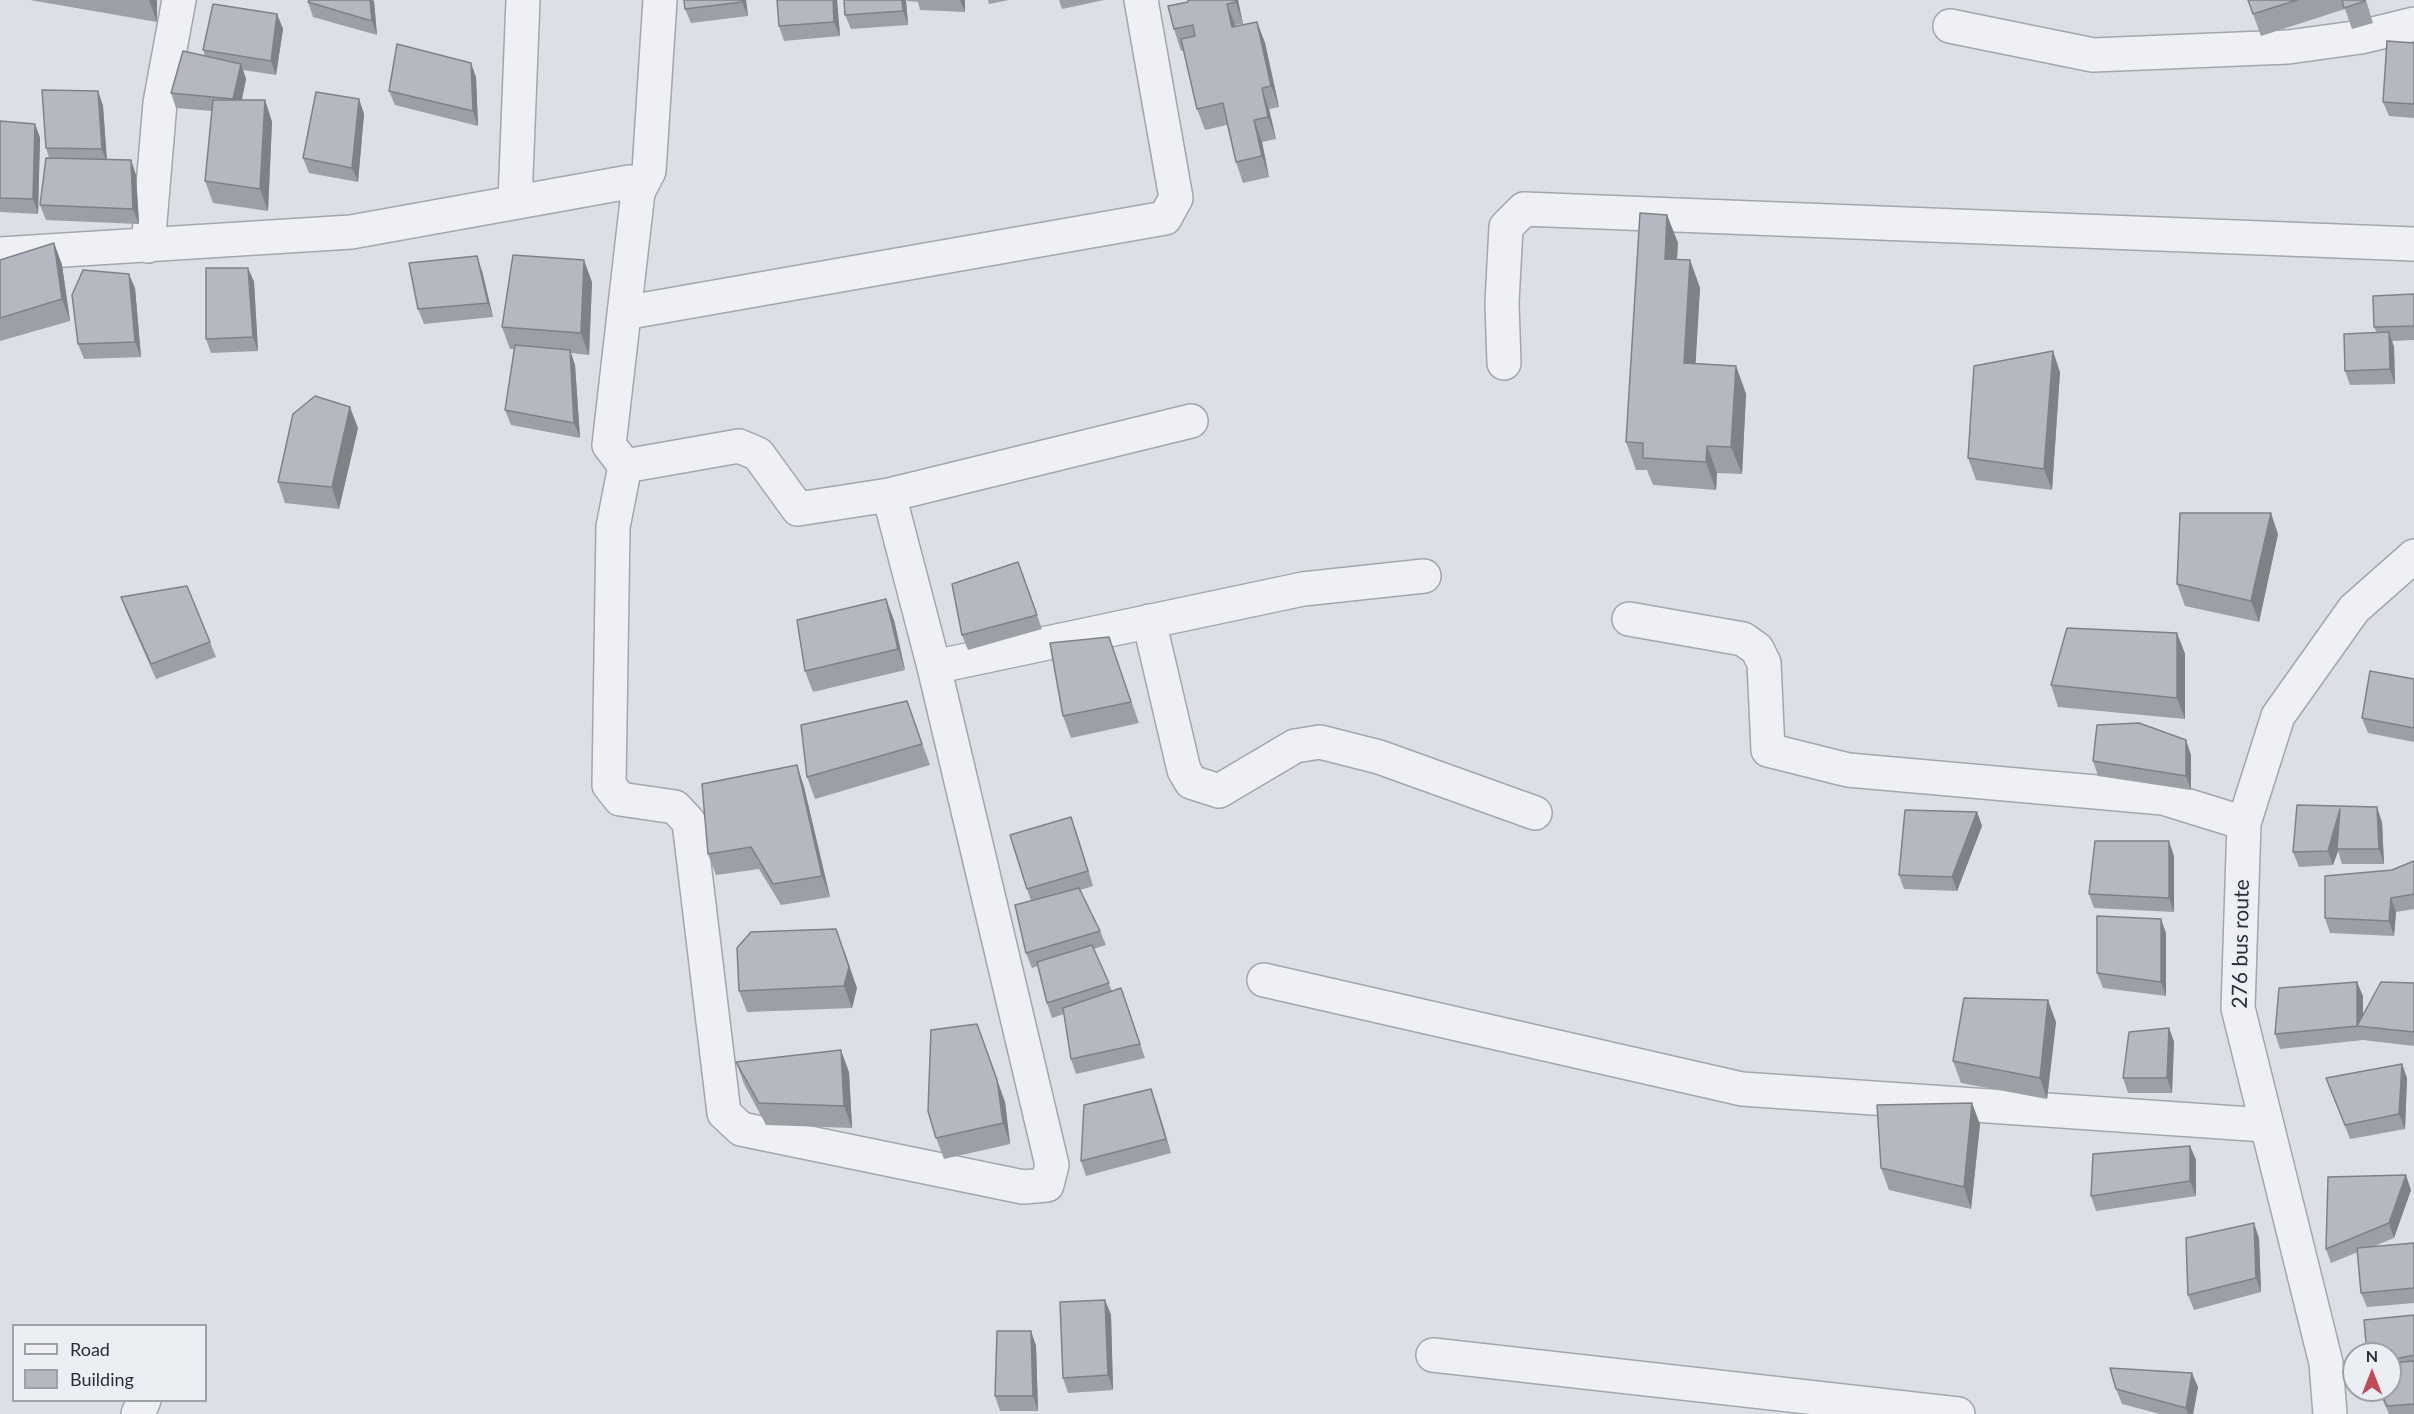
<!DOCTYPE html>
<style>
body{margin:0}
#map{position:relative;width:2414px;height:1414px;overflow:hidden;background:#dcdfe5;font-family:Lato,sans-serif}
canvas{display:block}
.legend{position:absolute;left:12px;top:1324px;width:195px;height:78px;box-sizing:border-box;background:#ebeef3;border:2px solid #9da1a9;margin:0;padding:8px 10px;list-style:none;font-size:18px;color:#282e3a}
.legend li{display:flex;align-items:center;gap:12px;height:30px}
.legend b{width:30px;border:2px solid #9da1a9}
.north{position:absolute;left:2342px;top:1342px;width:60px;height:60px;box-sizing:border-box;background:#ebeef3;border:2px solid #9da1a9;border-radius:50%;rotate:0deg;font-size:16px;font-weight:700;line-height:24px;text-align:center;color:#282e3a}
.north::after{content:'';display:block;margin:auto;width:21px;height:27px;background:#c04c58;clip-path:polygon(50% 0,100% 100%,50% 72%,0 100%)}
</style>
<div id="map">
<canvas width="2414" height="1414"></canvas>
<ul class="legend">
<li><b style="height:8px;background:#eff0f4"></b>Road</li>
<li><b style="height:16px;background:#b4b9c1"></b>Building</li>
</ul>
<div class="north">N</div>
</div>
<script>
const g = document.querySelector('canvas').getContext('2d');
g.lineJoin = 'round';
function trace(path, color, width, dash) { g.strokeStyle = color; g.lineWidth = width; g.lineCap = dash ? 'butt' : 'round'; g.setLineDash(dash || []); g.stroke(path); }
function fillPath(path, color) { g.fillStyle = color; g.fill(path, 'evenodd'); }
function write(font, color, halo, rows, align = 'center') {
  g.font = font + ' Lato,sans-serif'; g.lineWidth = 4.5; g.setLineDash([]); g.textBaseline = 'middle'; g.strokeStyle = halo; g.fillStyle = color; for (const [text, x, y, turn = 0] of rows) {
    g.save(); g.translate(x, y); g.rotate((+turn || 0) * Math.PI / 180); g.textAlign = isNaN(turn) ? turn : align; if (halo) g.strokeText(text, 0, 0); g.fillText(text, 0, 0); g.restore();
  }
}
const minor = new Path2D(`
 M1950,26L2093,55L2288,47L2361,37L2414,24
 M638,192L649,171L660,0
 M515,201L523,0
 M148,246L160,103L179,0
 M0,254L351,232L629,182L638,192L609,445L625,466L739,446L758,454L798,509L889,495L934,667L1052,1165L1047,1185L1023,1187L741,1129L724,1113L689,822L675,807L620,799L609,785L613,527L625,466
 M624,313L1165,218L1176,198L1141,0
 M1504,363L1502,303L1506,227L1524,209L2414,244
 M889,495L1191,421
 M1629,619L1743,639L1757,649L1764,663L1768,750L1848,770L2163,798L2244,823
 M1149,621L1184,770L1191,782L1219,791L1295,746L1320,742L1379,757L1535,813
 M934,667L1303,589L1424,576
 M1264,980L1742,1089L2265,1125
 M1433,1355L1958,1414
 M138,1414L144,1400`);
const tertiary = new Path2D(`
 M2330,1414L2326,1363L2238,1008L2244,823L2278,716L2354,609L2414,556`);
const wall = new Path2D(`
 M30,0H157V22Z
 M684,0H746L748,16L691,23L685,9Z
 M777,0H837L840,36L784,41L779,26Z
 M844,0H906L908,25L851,29L845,15Z
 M907,0H965V12L920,10L918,2L907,1Z
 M988,0H1009L989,4Z
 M1059,0H1104L1062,9Z
 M1188,0H1238L1243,24L1235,25V27L1257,22L1265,43L1279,107L1269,109L1276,139L1262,142L1269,177L1243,183L1236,162L1227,125L1205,130L1197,109L1184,50L1181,51L1174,29L1188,2Z
 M2248,0H2366L2373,23L2352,29L2345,9L2261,36Z
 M374,1L377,35L313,17L308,2Z
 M277,14L283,29L276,75L243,70L246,79L242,100H265L272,122L268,211L213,203L205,181L212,111L176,108L171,93L205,56L203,50Z
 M2414,43V118L2389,116L2383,102Z
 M476,77L478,126L395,105L389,91Z
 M98,91L103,106L107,159L131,160L136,175L139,224L46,220L40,205L49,158L46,148Z
 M359,99L364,114L358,182L309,173L303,158Z
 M0,121L35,124L40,138L38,214L0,212Z
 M1667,215L1678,243L1677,259L1690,260L1700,288L1695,363L1736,366L1746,394L1742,474L1717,473L1716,490L1653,485L1647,470H1636L1626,442Z
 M54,243L62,265L70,321L0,341V260Z
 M248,268L254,282L258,351L211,353L206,339Z
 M482,271L493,317L424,324L418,309Z
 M592,282L589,355L571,353L575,365L580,438L511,425L505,410L514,349H510L502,327Z
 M135,288L141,357L84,359L78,344Z
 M2414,294V340L2392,341L2394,347L2395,384L2350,385L2345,371L2377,333L2374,327Z
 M2060,372L2052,490L1976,480L1968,458Z
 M358,428L339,509L285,503L278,482Z
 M2278,534L2259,622L2185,606L2177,584Z
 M1018,562L1042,629L968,650L962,635Z
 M121,597L210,642L216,657L156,679L126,611Z
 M894,620L905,670L813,692L805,671Z
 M2177,633L2185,654V719L2058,707L2051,685Z
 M1109,637L1139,723L1071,738L1063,716Z
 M2414,679V742L2368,733L2362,718Z
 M907,701L930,765L815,799L807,777Z
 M2191,755V790L2098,776L2093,761Z
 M797,765L804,787L830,897L781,905L759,869L716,875L708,854Z
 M1977,812L1982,826L1957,891L1904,889L1899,875Z
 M2382,822L2384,864H2342L2338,851L2333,865L2299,867L2293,852Z
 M1076,831L1093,886L1080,890L1100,931L1106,945L1094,949L1112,991L1121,988L1145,1058L1076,1074L1071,1059L1064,1014L1052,1018L1047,1003L1038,966L1032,968L1026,953L1031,901L1027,889Z
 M2174,856V912L2094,908L2089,894Z
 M2414,861V909L2396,912L2394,936L2330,933L2325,918L2392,870Z
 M2166,933V996L2103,988L2097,973Z
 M737,948L857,988L852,1008L747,1012L739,991Z
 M2414,983V1046L2363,1040L2280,1049L2275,1034L2363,996V1016Z
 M2056,1022L2047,1099L1961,1083L1953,1061Z
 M2169,1028L2174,1042L2172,1093H2128L2123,1078Z
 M736,1062L849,1072L852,1128L766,1125L744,1084Z
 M2402,1064L2407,1078L2405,1129L2350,1139L2326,1078Z
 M1151,1089L1156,1103L1171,1153L1086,1176L1081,1161Z
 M1005,1102L1010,1144L944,1159L936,1138Z
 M1980,1124L1971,1209L1889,1190L1881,1168Z
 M2190,1146L2196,1160V1196L2096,1211L2091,1196Z
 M2411,1190L2394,1238L2372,1247L2414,1243V1303L2367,1307L2361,1293L2358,1252L2331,1263L2326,1249Z
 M2259,1238L2261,1292L2194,1310L2188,1295Z
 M1105,1300L1111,1315L1113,1390L1068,1393L1063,1378Z
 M2414,1315V1414H2389L2378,1390H2390V1354Z
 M1031,1331L1036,1346L1038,1411H1000L995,1396Z
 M2198,1387L2193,1414H2160L2122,1404L2116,1389Z`);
const shadedWall = new Path2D(`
 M149,0H157V22Z
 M370,0H373L374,1L377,35L372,21Z
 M742,0H746L748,16L742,2Z
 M833,0H837L840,36L834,22Z
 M902,0H906L908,25L903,11Z
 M960,0H965V12Z
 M1235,0H1238L1243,24Z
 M1227,4L1235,25L1240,49L1232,27Z
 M277,14L283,29L276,75L271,61Z
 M1257,22L1265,43L1279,107L1271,86Z
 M471,63L476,77L478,126L473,111Z
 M241,64L246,79L239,113L233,99Z
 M1262,88L1269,109L1276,139L1268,117Z
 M98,91L103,106L107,164L102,149Z
 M359,99L364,114L358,182L352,168Z
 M265,100L272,122L268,211L260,189Z
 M1254,120L1262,142L1269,177L1262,156Z
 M35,124L40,138L38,214L33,199Z
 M131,160L136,175L139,224L133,209Z
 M1667,215L1678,243L1675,287L1665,259Z
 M54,243L62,265L70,321L62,299Z
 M477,256L482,271L493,317L488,303Z
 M584,260L592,282L589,355L581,333Z
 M1690,260L1700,288L1694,391L1684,363Z
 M248,268L254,282L258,351L253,337Z
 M129,274L135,288L141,357L135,342Z
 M2389,332L2394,347L2395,384L2390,369Z
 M570,350L575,365L580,438L574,423Z
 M2053,351L2060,372L2052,490L2044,469Z
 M1736,366L1746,394L1742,474L1731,447Z
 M350,407L358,428L339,509L332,487Z
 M1707,446L1717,473L1716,490L1706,462Z
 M2271,513L2278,534L2259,622L2251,601Z
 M886,599L894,620L905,670L898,649Z
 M2177,633L2185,654V719L2177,698Z
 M2186,740L2191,755V790L2186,776Z
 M797,765L804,787L830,897L822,876Z
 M2377,807L2382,822L2384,864L2379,849Z
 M2340,809L2338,851L2333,865L2328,851Z
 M1977,812L1982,826L1957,891L1952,877Z
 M1071,817L1076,831L1093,886L1088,871Z
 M2169,841L2174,856V912L2169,898Z
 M2391,898L2396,912L2394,936L2389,921Z
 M2161,919L2166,933V996L2161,982Z
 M844,950L857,988L852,1008L844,986Z
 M2357,982L2363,996V1026H2357Z
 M2048,1000L2056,1022L2047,1099L2040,1078Z
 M2169,1028L2174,1042L2172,1093L2167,1078Z
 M985,1045L1005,1102L1010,1144L1003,1123Z
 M841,1050L849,1072L852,1128L844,1106Z
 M2402,1064L2407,1078L2405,1129L2399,1114Z
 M1151,1089L1156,1103L1171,1153L1166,1139Z
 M1972,1103L1980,1124L1971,1209L1964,1187Z
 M2190,1146L2196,1160V1196L2190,1181Z
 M2406,1175L2411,1190L2394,1238L2389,1223Z
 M2254,1223L2259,1238L2261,1292L2256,1278Z
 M1105,1300L1111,1315L1113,1390L1108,1375Z
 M1031,1331L1036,1346L1038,1411L1033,1396Z
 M2192,1373L2198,1387L2193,1414H2188L2186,1408Z`);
const building = new Path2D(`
 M309,0H370L372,21L308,2Z
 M684,0H742V2L685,9Z
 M777,0H833L834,22L779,26Z
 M844,0H902L903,11L845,15Z
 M1188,0H1235L1236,2L1227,4L1232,27L1257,22L1271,86L1262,88L1268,117L1254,120L1262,156L1236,162L1223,103L1197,109L1181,39L1195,36L1193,25L1174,29L1168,6L1188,2Z
 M2248,0H2297L2253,14Z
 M2342,0H2365V1L2344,8Z
 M213,4L277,14L271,61L203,50Z
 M2387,41L2414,43V104L2383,102Z
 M397,44L471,63L473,111L389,91Z
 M183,51L241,64L233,99L171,93Z
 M42,90L98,91L102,149L46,148Z
 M316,92L359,99L352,168L303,158Z
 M213,100H265L260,189L205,181Z
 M0,121L35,124L33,199L0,198Z
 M46,158L131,160L133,209L40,205Z
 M1640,213L1667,215L1665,259L1690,260L1684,363L1736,366L1731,447L1707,446L1706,462L1643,458V443L1626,442Z
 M54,243L62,299L0,318V260Z
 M513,255L584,260L581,333L502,327Z
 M477,256L488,303L418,309L409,263Z
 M206,268H248L253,337L206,339Z
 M83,270L129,274L135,342L78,344L72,295Z
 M2414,294V326L2374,327L2373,296Z
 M2389,332L2390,369L2345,371L2344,334Z
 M515,345L570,350L574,423L505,410Z
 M2053,351L2044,469L1968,458L1974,366Z
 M315,396L350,407L332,487L278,482L293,414Z
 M2180,513H2271L2251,601L2177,584Z
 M1018,562L1037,615L962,635L952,584Z
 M187,586L210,642L151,664L121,597Z
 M886,599L898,649L805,671L797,620Z
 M2067,628L2177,633V698L2051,685Z
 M1109,637L1131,702L1063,716L1050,643Z
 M2370,671L2414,679V728L2362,718Z
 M907,701L922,744L807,777L801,725Z
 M2139,723L2186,740V776L2093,761L2097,725Z
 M797,765L822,876L773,884L751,847L708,854L702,784Z
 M2297,805L2377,807L2379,849H2337L2340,809L2328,851L2293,852Z
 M1905,810L1977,812L1952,877L1899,875Z
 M1071,817L1088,871L1027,889L1010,835Z
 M2095,841H2169V898L2089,894Z
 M2414,861V894L2391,898L2389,921L2325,918V876L2392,870Z
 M1079,888L1100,931L1026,953L1015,905Z
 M2097,916L2161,919V982L2097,973Z
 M836,929L849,967L844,986L739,991L737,948L751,932Z
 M1092,945L1109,983L1047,1003L1037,962Z
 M2357,982V1026L2275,1034L2279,988Z
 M2381,982L2414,983V1032L2357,1026Z
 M1121,988L1140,1044L1071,1059L1063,1008Z
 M1964,998L2048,1000L2040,1078L1953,1061Z
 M977,1024L997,1080L1003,1123L936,1138L928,1111L931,1030Z
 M2169,1028L2167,1078H2123L2129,1032Z
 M841,1050L844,1106L759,1103L736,1062Z
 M2402,1064L2399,1114L2345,1125L2326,1078Z
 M1151,1089L1166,1139L1081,1161L1084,1105Z
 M1972,1103L1964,1187L1881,1168L1877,1105Z
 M2190,1146V1181L2091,1196L2093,1154Z
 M2406,1175L2389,1223L2326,1249L2328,1177Z
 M2254,1223L2256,1278L2188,1295L2186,1238Z
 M2414,1243V1288L2361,1293L2357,1248Z
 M1105,1300L1108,1375L1063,1378L1060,1302Z
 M2414,1315V1355L2390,1360V1354H2367L2364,1320Z
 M997,1331H1031L1033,1396H995Z
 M2414,1361V1404L2387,1406L2380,1390H2390V1363Z
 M2110,1368L2192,1373L2186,1408L2116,1389Z`);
const streetNames = [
 ["276 bus route",2241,944,-89]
];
trace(minor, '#a2a6ae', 36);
trace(tertiary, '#a2a6ae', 36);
trace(minor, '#eff0f4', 33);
trace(tertiary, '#eff0f4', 33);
fillPath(wall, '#9b9fa6');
fillPath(shadedWall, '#7e8287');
fillPath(building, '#b4b9c1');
trace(building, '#7e8287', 1.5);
write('21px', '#282e3a', '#ebeef3', streetNames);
</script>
